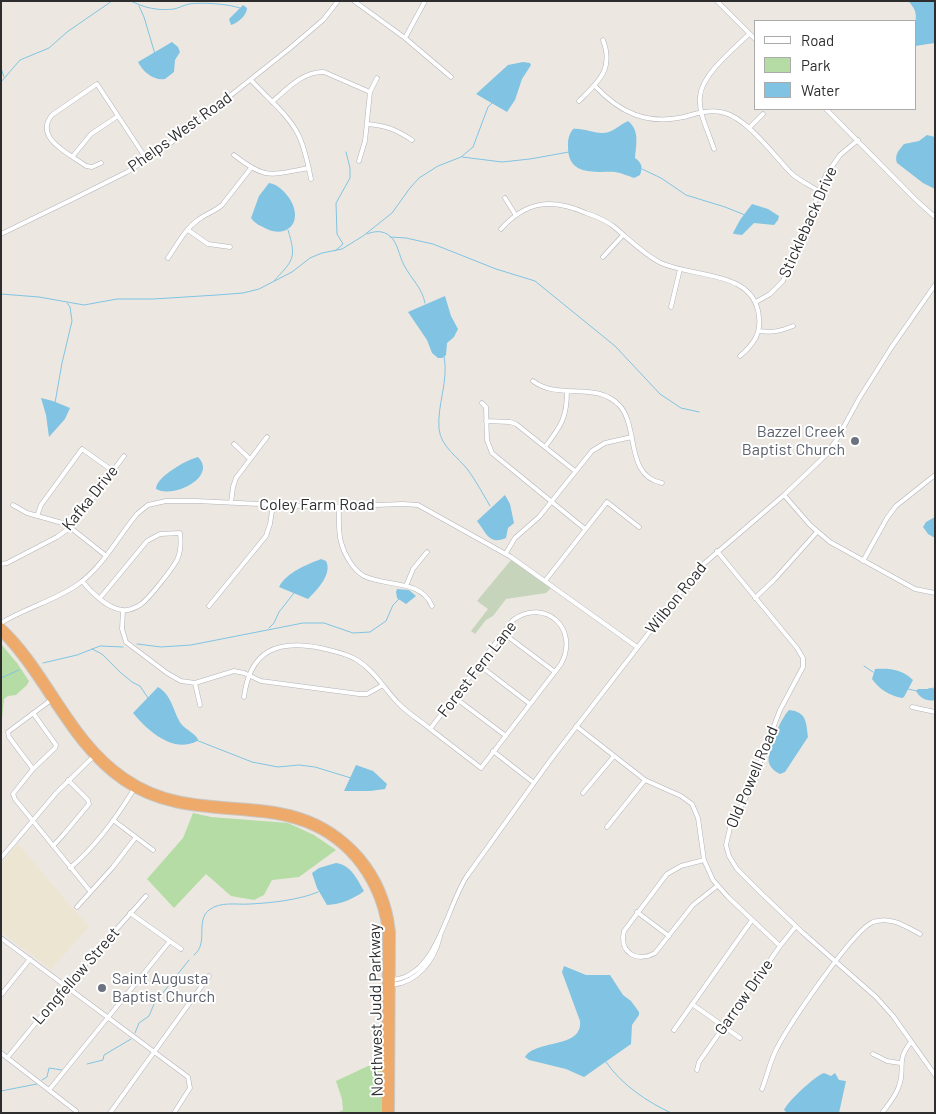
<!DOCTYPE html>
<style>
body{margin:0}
#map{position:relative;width:936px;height:1114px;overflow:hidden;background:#ece8e1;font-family:Barlow,sans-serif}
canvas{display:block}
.frame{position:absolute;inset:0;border:2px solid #2d2d2d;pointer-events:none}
.legend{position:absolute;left:754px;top:20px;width:162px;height:90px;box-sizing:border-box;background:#fff;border:1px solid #ababab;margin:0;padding:6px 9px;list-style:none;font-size:15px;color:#2d2d2d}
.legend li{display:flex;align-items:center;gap:10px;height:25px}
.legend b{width:25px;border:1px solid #ababab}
</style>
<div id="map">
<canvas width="936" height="1114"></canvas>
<div class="frame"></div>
<ul class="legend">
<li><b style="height:6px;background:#fff"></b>Road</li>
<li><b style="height:14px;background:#b4dca4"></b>Park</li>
<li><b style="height:14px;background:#80c3e2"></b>Water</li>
</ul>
</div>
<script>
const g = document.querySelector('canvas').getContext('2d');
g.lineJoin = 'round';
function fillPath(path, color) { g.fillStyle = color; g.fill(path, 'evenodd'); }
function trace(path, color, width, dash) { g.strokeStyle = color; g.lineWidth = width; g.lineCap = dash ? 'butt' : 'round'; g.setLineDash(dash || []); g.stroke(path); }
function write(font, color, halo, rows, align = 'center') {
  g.font = font + ' Barlow,sans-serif'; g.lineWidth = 4; g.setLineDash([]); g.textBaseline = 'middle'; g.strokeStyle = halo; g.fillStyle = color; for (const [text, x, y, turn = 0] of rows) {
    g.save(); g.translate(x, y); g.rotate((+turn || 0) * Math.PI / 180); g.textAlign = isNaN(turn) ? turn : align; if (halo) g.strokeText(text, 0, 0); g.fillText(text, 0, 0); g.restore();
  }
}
const education = new Path2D(`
 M18,844L89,927L51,969L1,932V864Z`);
const green = new Path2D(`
 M1,644L17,663L29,681L27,685L16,695L8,696L4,699L1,729Z
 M193,813L211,817L288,823L314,835L336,850L299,877L272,880L264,895L254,900L231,896L206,874L174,908L147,879L183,838Z
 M368,1066L381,1067V1113H337L343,1110L342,1099L336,1081Z`);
const cemetery = new Path2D(`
 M511,560L551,588L546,593L506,599L493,616L486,620L475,634L471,631L488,609L477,601Z`);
const water = new Path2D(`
 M908,1H935V43L915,46C915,40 914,34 915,28C916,16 918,11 908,1Z
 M243,5L247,8C247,15 238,23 231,25L229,19Z
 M172,42L178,47L180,52L175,60L174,72L165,79C154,81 143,72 138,62Z
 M523,62L530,63L531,65L522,79L515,100L507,112L476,94L508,65Z
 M628,121C640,130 636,145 635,158C642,163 643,167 640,175L634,178C628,176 622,173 615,172C596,171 568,177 568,147C568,140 568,136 573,129C583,128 592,133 602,133C613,133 619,125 628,121Z
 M927,135L935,137V189L923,183L897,163C894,155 899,150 904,144L919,141Z
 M269,183C281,184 296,203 295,215C295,231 279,235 267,229C261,226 255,224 251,218L259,196Z
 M752,204L768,209L779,216L778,220L774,225L754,223L742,235L734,234L733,233L740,220Z
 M445,296L451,316L458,329L454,337L447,343L446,355L442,358H438L432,353L427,340L408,312Z
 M41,398L53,401L70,408L65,419L49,437L46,415Z
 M198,457C218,477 173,499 156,489C156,477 186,460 198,457Z
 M505,495L510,504L514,523L508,528L506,538C489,545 487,534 477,521Z
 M935,517V538L928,534L923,527L926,522Z
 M321,559L326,561C333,574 316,591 308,599L279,587C287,572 306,565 321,559Z
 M397,589L409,590L416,596L406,604L397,598L396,592Z
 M875,669C889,668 902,669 913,680L904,697L902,698C890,696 879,689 872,679Z
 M158,687C173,696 173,713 182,725C187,730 194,733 198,739L197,741C173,754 147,730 133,713Z
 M918,689H935V700C927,702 920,698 916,691Z
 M789,710C807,712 806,722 808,737L785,772L780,774C776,772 771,769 769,763C766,752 781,718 789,710Z
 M356,765L373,771L387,784L385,789L370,791H344Z
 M336,863C351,865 357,879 364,891C352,900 341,904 327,905L317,888L312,873L319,868Z
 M564,966L586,975H610L623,995L631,1001L639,1012V1015L632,1025L631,1044L584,1077L566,1069L529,1060L525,1057C536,1039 583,1049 580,1021L562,972Z
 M824,1073L831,1076L835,1073L839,1080L846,1081L839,1113H787L784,1110C788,1101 815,1076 824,1073Z`);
const stream = new Path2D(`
 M131,1C144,8 159,11 174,9C179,8 184,5 189,4C202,2 229,4 240,8
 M139,6L144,17L155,54
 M1,68L4,77
 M1,82L20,60L49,48L67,32L112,1
 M462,157L502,162L530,159L569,152
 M642,169L661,178L686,195L725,207L745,215
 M367,234C374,231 383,230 390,236C398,243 399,256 404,265C411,279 422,287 425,303
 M390,237L406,238L433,244L496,269L535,281L615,346L660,394L681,408L699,412
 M335,251L343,244L337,234L336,203L350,178V168L346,152
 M274,281C293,260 297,259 288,230
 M1,294L39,297L84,305L117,299H153L217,295L243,293L259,289L292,272L310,258L322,253L342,249L363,236L392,213L410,188L419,178L438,166L461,157L473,147L488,107L492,103
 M444,356C449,381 437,404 439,429C441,447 458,457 468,470C476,481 483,494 490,506
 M55,403L62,363L72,321L70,307L67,303
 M269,628L274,623L279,612L294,593
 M137,644L161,647L191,645L303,623H324L353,633L370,632L386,621L393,605L399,599
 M92,649L102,654L120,672L132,682L140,686L148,698
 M43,663L77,655L100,646L123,647
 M864,666L873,672
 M1,678L19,670
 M908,689L917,691
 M928,689L935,688
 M196,740L252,762L278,767L299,765L315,767L351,778
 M194,955C209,944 195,921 209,910C221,901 236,905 250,904C271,903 299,900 318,892
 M135,1033L139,1023L149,1016L154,1004L189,960
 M606,1062C622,1085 646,1101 671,1113
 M87,1064L103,1060L104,1055L131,1039
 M42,1080L47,1077L49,1068L62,1070
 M1,1091L37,1084`);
const minor = new Path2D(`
 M354,1L405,38L451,77
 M717,1L755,39
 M405,38L425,1
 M251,80C266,97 287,113 298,134C305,148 308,164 311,179
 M595,86C620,113 647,125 684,117C697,113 712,109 725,113C747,119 774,155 790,172C798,180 809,185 819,191
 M579,101C599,81 614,69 603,40
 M272,102C287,89 303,71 324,72L370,92
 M826,109L916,200L935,217
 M367,124C387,126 395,129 412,140
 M749,128L763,114
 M714,149C709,133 698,113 700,96C702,74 734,49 749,34
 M234,155C266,180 270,175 309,168
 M73,156L91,134L118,116
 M359,161L365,141L370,92L377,78
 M101,163L92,167L86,166C70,154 33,138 52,115L97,84L147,160
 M505,198L515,214
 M501,229C526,201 551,198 586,213C595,216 605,220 613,226C628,238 643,254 661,263C694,278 755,270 759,317C761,334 753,345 740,356
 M188,230L208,244L230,247
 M1,234L71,200L127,172L163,149L289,49L323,20L338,1
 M603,257L623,235
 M168,258C177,245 185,229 198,220C205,214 214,212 222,205L251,168
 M756,302L770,294L783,281L826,175L840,155L858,140
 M671,307L680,269
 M759,331C772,333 781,331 793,326
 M533,381C559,401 596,380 620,406C639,428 625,476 662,483
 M482,403L486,407L487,440L492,453L585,529
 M486,421L510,422L516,424L575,471
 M234,444L250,459
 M545,447C561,426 567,418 567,391
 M784,495L810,525L830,542L915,589L935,593
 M231,503L233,487L236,478L267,437
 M13,505L27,513L66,524L105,555
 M339,507C339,518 338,531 341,542C344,554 353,570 364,576C386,587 421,579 432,606
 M37,516L41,505L82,449L113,471
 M717,551L797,648L803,658V667L780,710L749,791L730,828L726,845L729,856L737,869L761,893L802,932L876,997L893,1016L935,1075
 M506,553L515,538L539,517L592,451L605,443L632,437
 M863,561L887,518L896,506L935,475
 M1,564L7,563L57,537L71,527L124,456
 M82,581C91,592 107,608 122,610C128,611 135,608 140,605C149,599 172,569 177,560C181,552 181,542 180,533L160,534L147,541L100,598
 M545,581L607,502L639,527
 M406,586L413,569L427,552
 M755,598L774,580L817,532
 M209,606L266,536L270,524L273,505
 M123,610L122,629L126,642L167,673L181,681L195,683L234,671L244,673L261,681L359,694H367L383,685
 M1,623C25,608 54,601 77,585C102,568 118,537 137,514L148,505L166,501H196L323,507L403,504L418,505L511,557L637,647
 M503,633L555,672
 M479,665L530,704
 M195,683L200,705
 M244,697C250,650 278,639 321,648C333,651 346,653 357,660C375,671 385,690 399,704C408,713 419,720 429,728C446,741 464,755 481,768L561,664C580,629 545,597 513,620L430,729
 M454,697L506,736
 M912,707L935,712
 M33,713L56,745L55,748L33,769L13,794L15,799L90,891
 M576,726L645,780L681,796L692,804L698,818L704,860L713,880L728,897L780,946
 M493,751L534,783
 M33,769L9,737L8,732L51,700
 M583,793L614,756
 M113,820L153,850
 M607,827L645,780
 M53,846L64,834L89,804L88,800L68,780
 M1,858L57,792L94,756
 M704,860L681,866L667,874L624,931C619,953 637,963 655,953L693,905L717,886
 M70,868C95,847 117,817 134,789
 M77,907L113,867L136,837
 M637,912L669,936
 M130,913L181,949
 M1,938L188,1077L190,1088L174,1113
 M390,980C437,979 446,907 467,876L549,762L699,568L784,495L826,455L837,439L860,397L891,348L935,285
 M392,985C418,982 434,961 440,937
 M1,995L30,959
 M692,1004L740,1038
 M674,1030L752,920
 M1,1053L76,1111
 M873,1054L887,1061L900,1063
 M7,1058L66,986L146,896
 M697,1070L699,1062L780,946L796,926
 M762,1089C767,1076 770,1062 776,1050C788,1026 853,930 873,922C891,916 905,926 920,934
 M49,1090L170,941
 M110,1113L209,976
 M882,1113C888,1105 896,1096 899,1086C906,1067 895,1062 911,1042`);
const highway = new Path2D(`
 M1,626C49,670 70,740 126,777C202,830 291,777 360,856C378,877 389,904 392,932L391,1113
 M1,633C46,679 69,745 123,782C198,834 291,785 354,858C372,879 382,903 386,930L385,1113`);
const markers = [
 [855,441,5,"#6b7280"],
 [102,988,5,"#6b7280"]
];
const streetNames = [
 ["Phelps West Road",180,132,-36],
 ["Stickleback Drive",808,222,-66],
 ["Kafka Drive",90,498,-51],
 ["Coley Farm Road",317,505],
 ["Wilbon Road",676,598,-51],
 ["Forest Fern Lane",477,669,-52],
 ["Old Powell Road",752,777,-67],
 ["Longfellow Street",76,976,-49],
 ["Garrow Drive",744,997,-55],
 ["Northwest Judd Parkway",376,1010,-91]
];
const worshipNames = [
 ["Bazzel Creek",845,432],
 ["Baptist Church",845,450],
 ["Saint Augusta",112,979,"left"],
 ["Baptist Church",112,997,"left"]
];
fillPath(education, '#ece5d2');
fillPath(green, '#b4dca4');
fillPath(cemetery, '#c5d4ba');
fillPath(water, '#80c3e2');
trace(stream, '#80c3e2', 1);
trace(minor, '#b1b2bb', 5);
trace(highway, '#c8c8c8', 8);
trace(minor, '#fff', 4);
trace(highway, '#edaa6b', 6);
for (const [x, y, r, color] of markers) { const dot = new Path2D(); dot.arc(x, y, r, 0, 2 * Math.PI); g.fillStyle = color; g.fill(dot); trace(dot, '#fff', 2); }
write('16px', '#2d2d2d', '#fff', streetNames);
write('16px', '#5b616d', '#fff', worshipNames, 'right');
</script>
